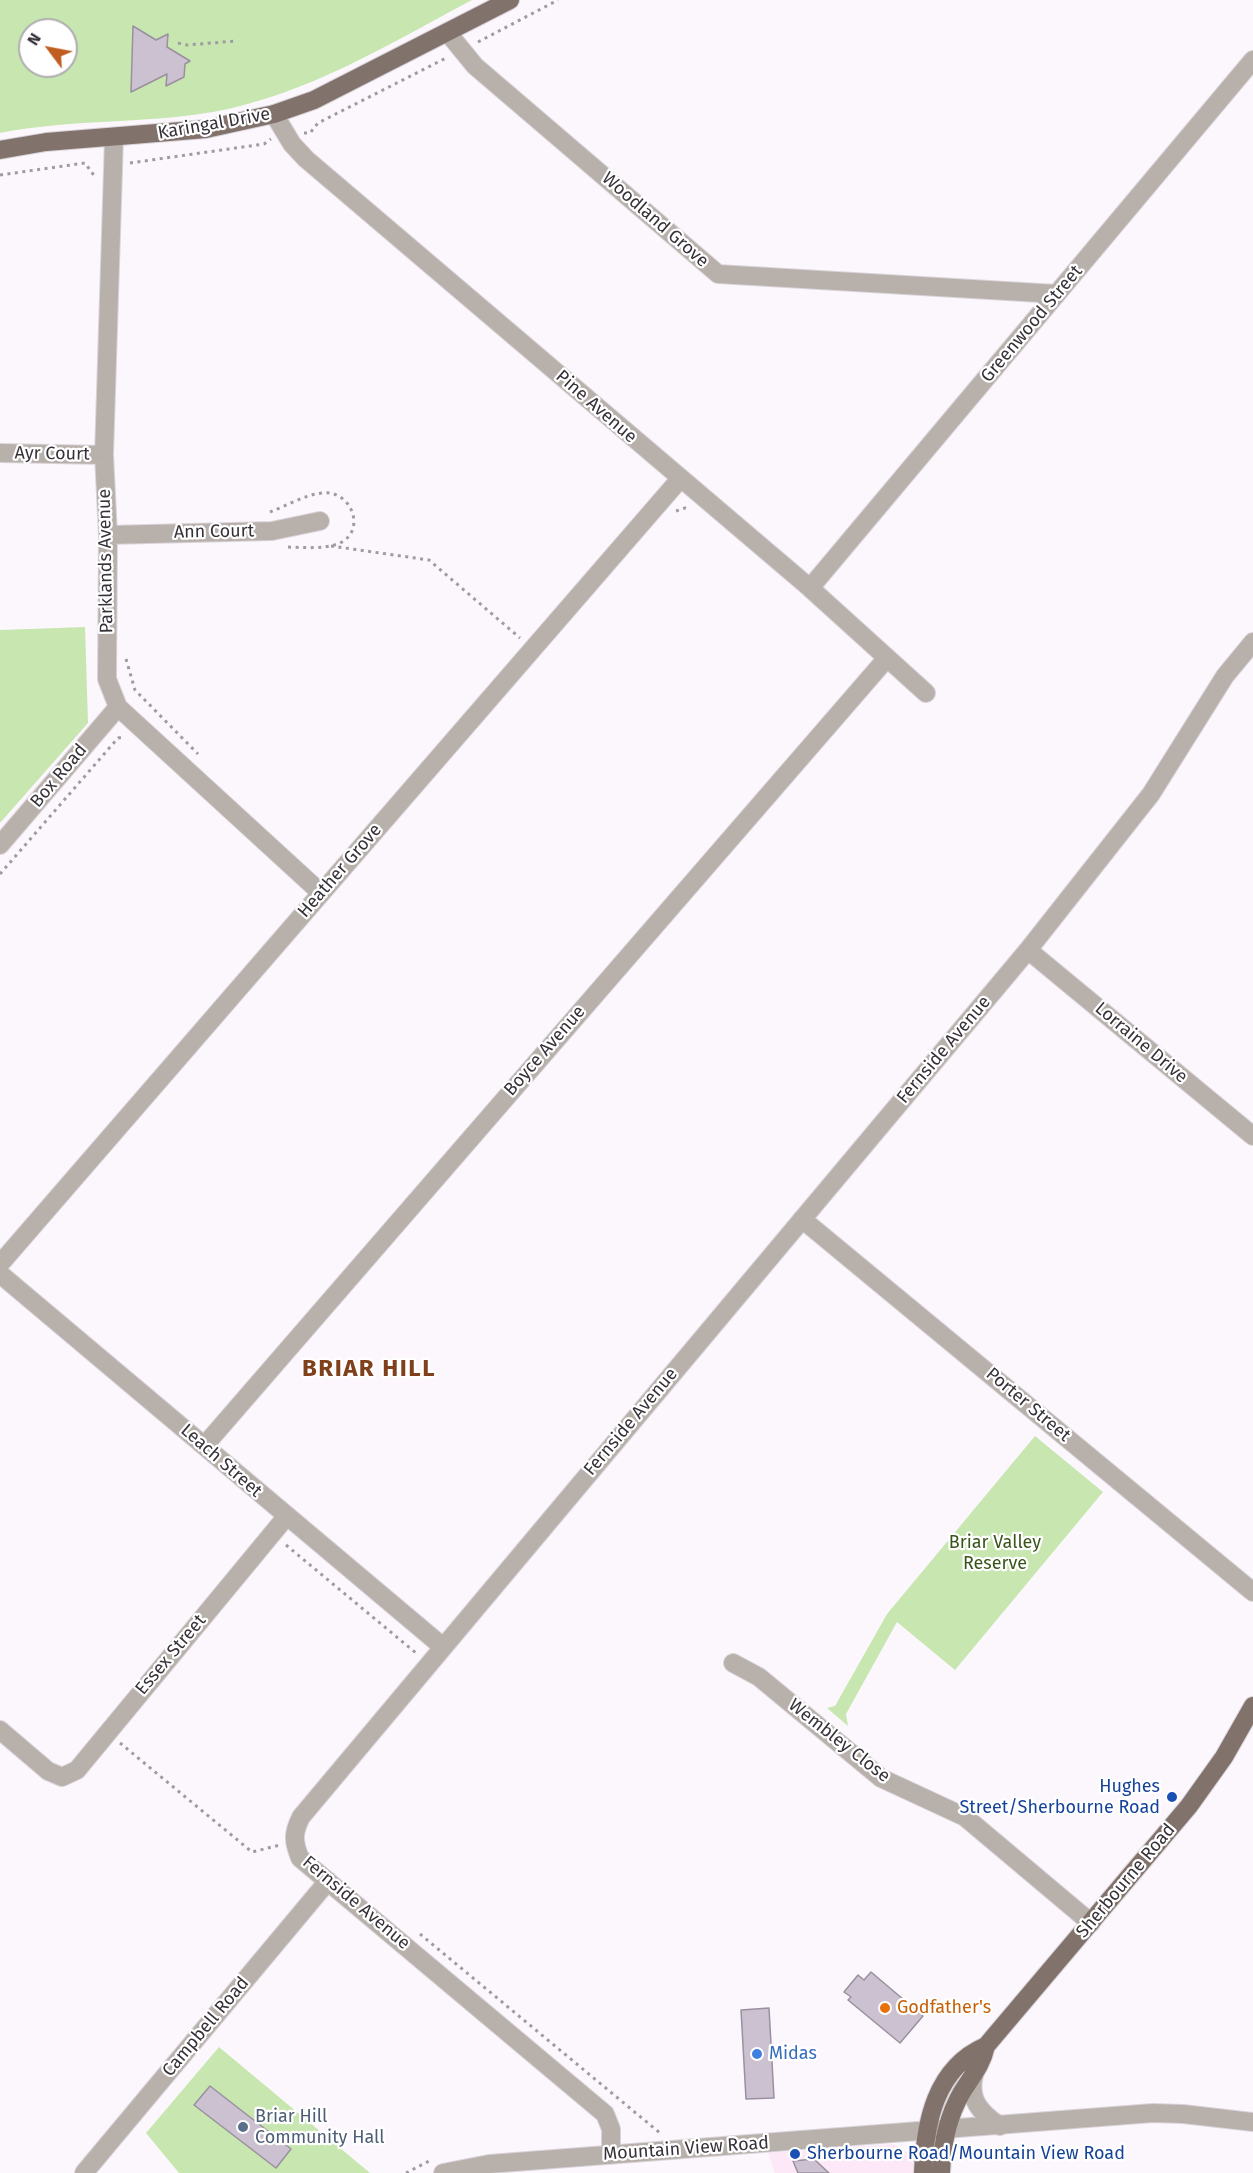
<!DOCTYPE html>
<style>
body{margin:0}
#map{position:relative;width:1253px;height:2173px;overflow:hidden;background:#fcf7fd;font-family:"Fira Sans",sans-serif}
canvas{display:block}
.north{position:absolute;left:18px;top:18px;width:60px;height:60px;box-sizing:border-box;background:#fff;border:2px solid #afadb0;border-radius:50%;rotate:302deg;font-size:16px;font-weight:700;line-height:24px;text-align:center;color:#373239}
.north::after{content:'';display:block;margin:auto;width:21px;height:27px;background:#c05e22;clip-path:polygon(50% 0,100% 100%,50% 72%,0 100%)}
</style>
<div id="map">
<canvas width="1253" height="2173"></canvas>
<div class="north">N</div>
</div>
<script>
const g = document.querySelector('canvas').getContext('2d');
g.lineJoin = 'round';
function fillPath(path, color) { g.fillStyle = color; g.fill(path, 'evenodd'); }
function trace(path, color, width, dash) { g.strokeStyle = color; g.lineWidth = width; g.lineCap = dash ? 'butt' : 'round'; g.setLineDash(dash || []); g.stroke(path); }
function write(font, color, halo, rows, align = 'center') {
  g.font = font + ' "Fira Sans",sans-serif'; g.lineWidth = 4.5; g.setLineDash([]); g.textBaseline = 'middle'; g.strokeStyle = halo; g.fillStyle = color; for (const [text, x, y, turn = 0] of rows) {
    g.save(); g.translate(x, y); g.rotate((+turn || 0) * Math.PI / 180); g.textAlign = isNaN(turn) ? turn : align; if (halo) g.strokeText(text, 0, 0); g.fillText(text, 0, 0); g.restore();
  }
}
const commercial = new Path2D(`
 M894,2144L911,2155L915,2173H775L768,2153Z`);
const green = new Path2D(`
 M0,0H472C389,44 307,95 213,112C143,124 70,119 0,133ZM30,30H66V66H30Z
 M85,627L88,723L0,823V630Z
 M1035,1436L1103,1492L955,1670L897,1622L846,1714L848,1726L827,1708L835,1706L887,1614Z
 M219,2047L370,2173H179L146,2133Z`);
const building = new Path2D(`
 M133,26L156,40L168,34L167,47L190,61L185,64L184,77L166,86L167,74L131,92Z
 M871,1972L923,2016L900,2043L848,2000L851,1997L844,1992L858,1975L864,1980Z
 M769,2008L774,2098L746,2099L741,2010Z
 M210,2086L291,2149L276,2168L194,2105Z
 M814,2159L829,2173H798L793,2161Z`);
const path = new Path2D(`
 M478,42L558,0
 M178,43L187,45L236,41
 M304,133H310L318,123L448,57
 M130,163L264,144L271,139
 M0,175L85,163L95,177
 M676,511L685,508L690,510
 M270,512C286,506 306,494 323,493C351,490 367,530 340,543C324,550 301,547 284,547
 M331,546L429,560L520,638
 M126,659L135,690L198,754
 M0,874L118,738L125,737
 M286,1545L416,1653
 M120,1743L252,1852L280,1845
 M420,1934L660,2133
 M406,2173L431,2160`);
const minor = new Path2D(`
 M448,33L475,66L718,274L1057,294
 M274,114L292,144L306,159L810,588L926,693
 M114,138L104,455L108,535L107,679L118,707L321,893
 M0,453L104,455
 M108,535L272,531L320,521
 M810,588L1253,60
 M0,845L118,707
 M1028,950L1253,1136
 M802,1219L1253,1592
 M0,1264L680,479
 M0,1274L443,1647
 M205,1445L887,658
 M733,1663L759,1677L881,1778L965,1817L1091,1923
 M0,1730L48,1771L62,1777L77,1770L286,1517
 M974,2075C968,2099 980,2113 1000,2126
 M611,2155V2129L605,2114L300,1858C293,1841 293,1833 301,1817L1028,950L1151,794L1225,676L1253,642
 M84,2173L328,1881
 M443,2173L489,2164L1153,2113L1183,2114L1253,2122`);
const major = new Path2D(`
 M0,150L46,142L206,129L274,114L314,100L510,0
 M923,2173C925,2123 935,2068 986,2046L1189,1806L1224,1757L1253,1706
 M941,2173C942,2145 948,2116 962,2092C972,2076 982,2065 986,2046`);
const markers = [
 [1172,1797,6,"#1a4fb4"],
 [885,2008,6,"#e8710a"],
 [757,2054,6,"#3f7fe0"],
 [243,2127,6,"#5c6f8a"],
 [795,2154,6,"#1a4fb4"]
];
const streetNames = [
 ["Karingal Drive",214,124,-10],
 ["Woodland Grove",655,220,41],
 ["Greenwood Street",1032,324,-50],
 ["Pine Avenue",596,407,41],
 ["Ayr Court",52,454,1],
 ["Ann Court",214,532,-1],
 ["Parklands Avenue",106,561,-91],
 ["Box Road",59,776,-50],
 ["Heather Grove",340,871,-49],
 ["Lorraine Drive",1141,1043,40],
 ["Fernside Avenue",944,1050,-50],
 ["Boyce Avenue",545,1051,-49],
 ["Porter Street",1028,1405,40],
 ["Fernside Avenue",631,1422,-50],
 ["Leach Street",221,1461,41],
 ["Essex Street",171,1655,-50],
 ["Wembley Close",839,1741,38],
 ["Sherbourne Road",1126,1881,-50],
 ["Fernside Avenue",356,1903,40],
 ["Campbell Road",206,2027,-50],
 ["Mountain View Road",686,2149,-4]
];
const parkNames = [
 ["Briar Valley",995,1543],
 ["Reserve",995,1564]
];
const transitNames = [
 ["Hughes",1160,1787],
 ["Street/Sherbourne Road",1160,1808],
 ["Sherbourne Road/Mountain View Road",807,2154,"left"]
];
const foodNames = [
 ["Godfather's",897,2008]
];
const shopNames = [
 ["Midas",769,2054]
];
const serviceNames = [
 ["Briar Hill",255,2117],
 ["Community Hall",255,2138]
];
const districtNames = [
 ["BRIAR HILL",369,1369]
];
fillPath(commercial, '#fce8f7');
fillPath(green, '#c8e6b0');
fillPath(building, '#ccc1d1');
trace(building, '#9a909e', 1.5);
trace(minor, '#d9d4da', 20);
trace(major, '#d9d4da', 20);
trace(path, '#a09ba2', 3, [3, 4.5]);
trace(minor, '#b8b0ab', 18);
trace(major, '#81736b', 18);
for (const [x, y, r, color] of markers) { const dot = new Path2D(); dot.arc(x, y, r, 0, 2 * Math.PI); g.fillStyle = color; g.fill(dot); trace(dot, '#fff', 2); }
write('18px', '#373239', '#fff', streetNames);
write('18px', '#39551a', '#fff', parkNames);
write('18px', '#164399', '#fff', transitNames, 'right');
write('18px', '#c56008', '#fff', foodNames, 'left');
write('18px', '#366cbe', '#fff', shopNames, 'left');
write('18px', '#4e5e75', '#fff', serviceNames, 'left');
g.letterSpacing = '1.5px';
write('bold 24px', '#7f401b', '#fff', districtNames);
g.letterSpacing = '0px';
</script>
